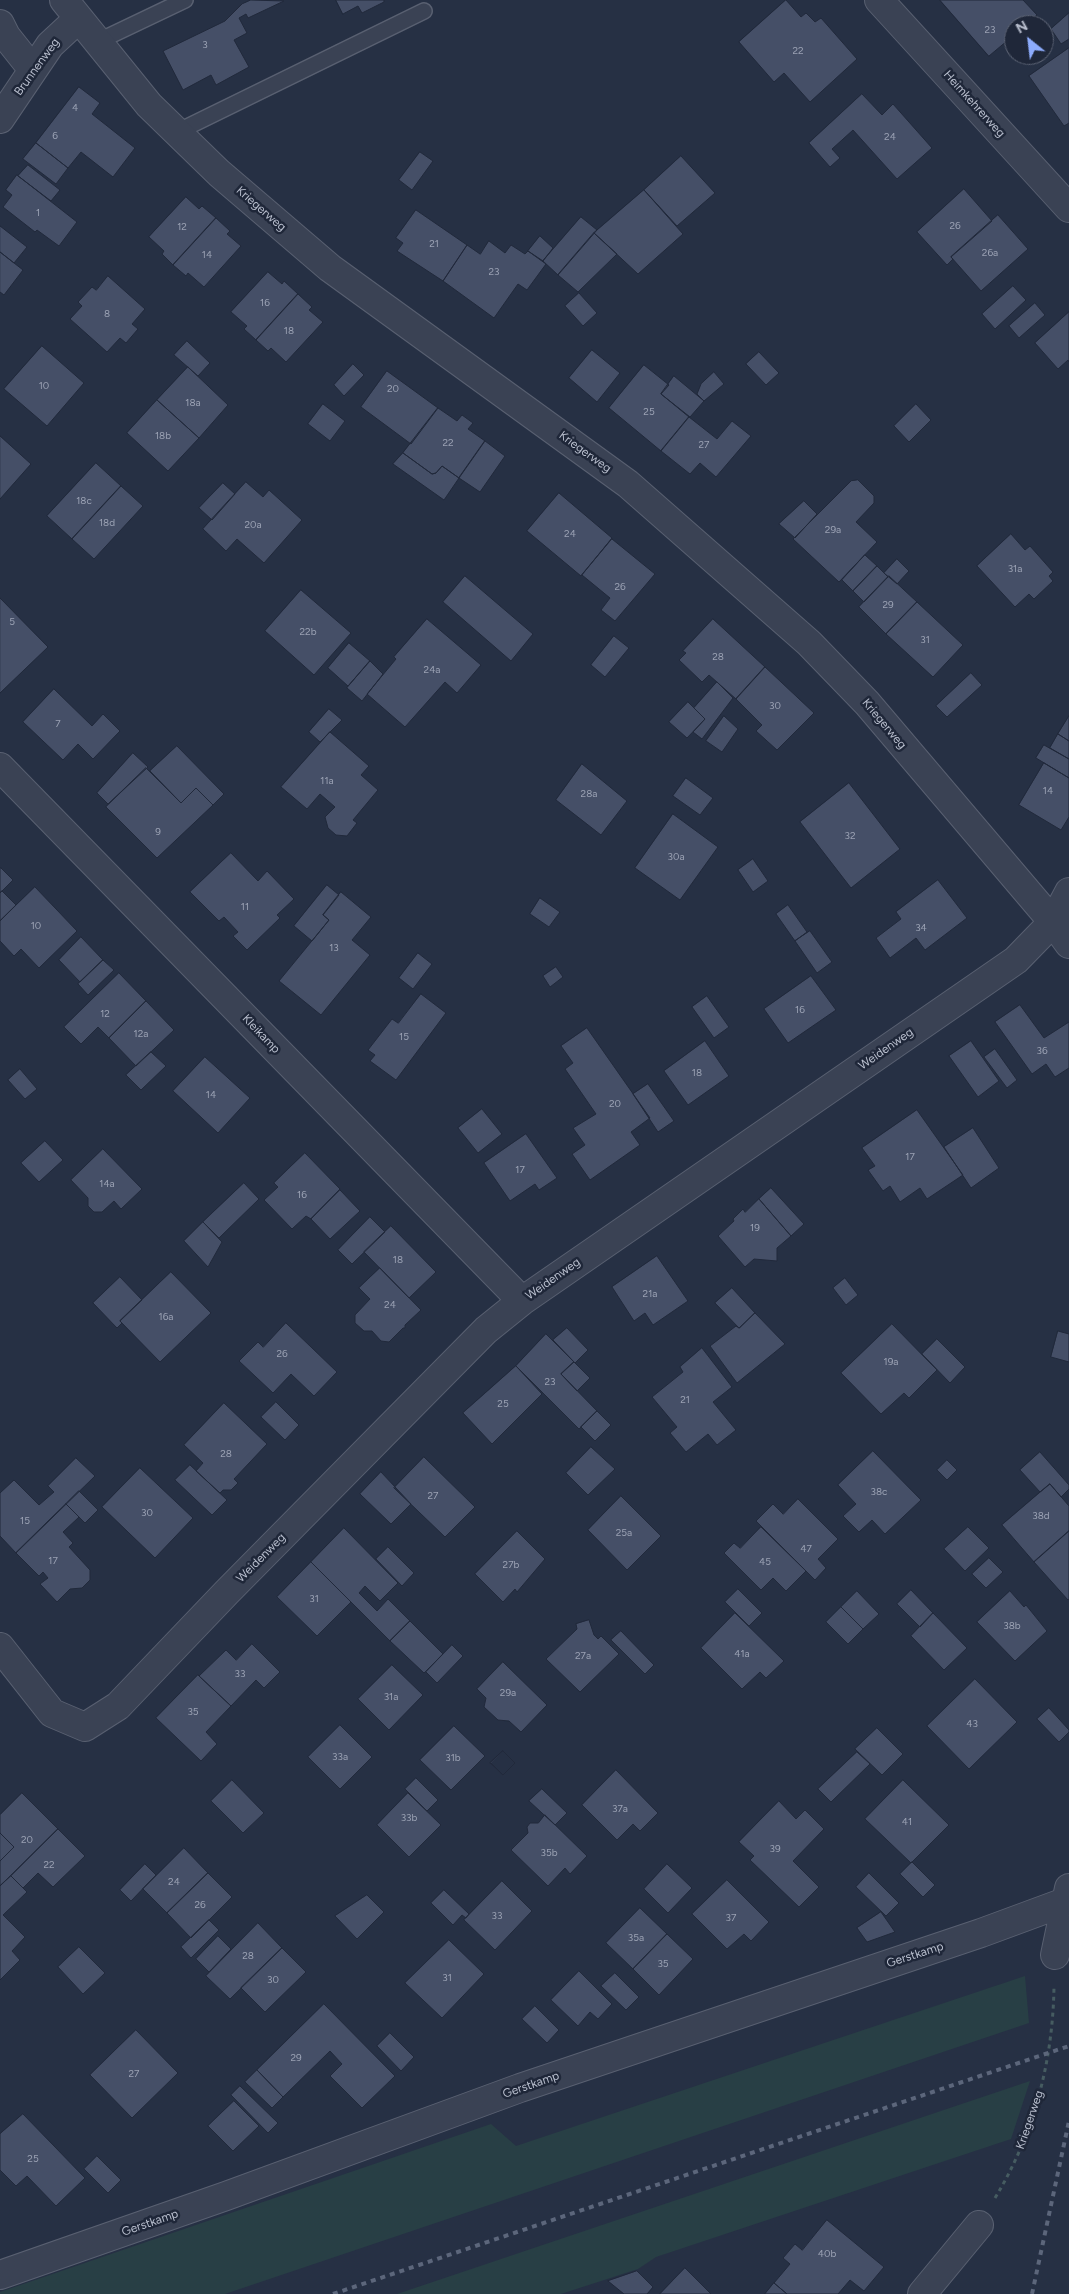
<!DOCTYPE html>
<style>
body{margin:0}
#map{position:relative;width:1069px;height:2294px;overflow:hidden;background:#263044;font-family:Figtree,sans-serif}
canvas{display:block}
.north{position:absolute;left:1004px;top:15px;width:50px;height:50px;box-sizing:border-box;background:#1f2739;border:1px solid #5c6374;border-radius:50%;rotate:331deg;font-size:14px;font-weight:700;line-height:20px;text-align:center;color:#b8becd}
.north::after{content:'';display:block;margin:auto;width:18px;height:22px;background:#8dacfd;clip-path:polygon(50% 0,100% 100%,50% 72%,0 100%)}
</style>
<div id="map">
<canvas width="1069" height="2294"></canvas>
<div class="north">N</div>
</div>
<script>
const g = document.querySelector('canvas').getContext('2d');
g.lineJoin = 'round';
function fillPath(path, color) { g.fillStyle = color; g.fill(path, 'evenodd'); }
function trace(path, color, width, dash) { g.strokeStyle = color; g.lineWidth = width; g.lineCap = dash ? 'butt' : 'round'; g.setLineDash(dash || []); g.stroke(path); }
function write(font, color, halo, rows, align = 'center') {
  g.font = font + ' Figtree,sans-serif'; g.lineWidth = 5; g.setLineDash([]); g.textBaseline = 'middle'; g.strokeStyle = halo; g.fillStyle = color; for (const [text, x, y, turn = 0] of rows) {
    g.save(); g.translate(x, y); g.rotate((+turn || 0) * Math.PI / 180); g.textAlign = isNaN(turn) ? turn : align; if (halo) g.strokeText(text, 0, 0); g.fillText(text, 0, 0); g.restore();
  }
}
const green = new Path2D(`
 M1025,1976L1029,2023L225,2294H0V2292L491,2124L516,2146Z
 M1030,2081L1011,2139L656,2257L638,2269L561,2294H397Z`);
const building = new Path2D(`
 M251,0L284,1L248,18L246,14L239,18L247,33L234,40L249,67L216,85L211,75L183,90L163,51L225,21L242,4Z
 M336,0H384V2L362,13L358,6L343,14Z
 M786,0L801,17L806,13L815,22L821,18L857,59L810,102L784,73L774,82L739,42Z
 M940,0H1023L1037,15L1025,25H1014V35L989,56Z
 M1069,13V39L1061,44L1051,29Z
 M1069,48V123L1064,126L1029,76Z
 M79,87L100,103L92,114L135,148L113,177L81,152L68,168L36,143Z
 M862,94L882,115L893,104L932,148L897,179L853,130L832,149L840,158L830,167L809,143Z
 M36,143L68,168L56,184L23,159Z
 M420,152L433,161L412,190L399,180Z
 M681,156L715,193L677,226L644,190Z
 M28,165L60,190L51,201L18,176Z
 M17,175L77,222L59,246L37,230L35,232L3,207L12,195L6,190Z
 M964,189L992,221L951,257L953,259L947,265L917,232Z
 M644,190L683,234L638,274L594,233Z
 M186,197L199,209L202,206L216,218L173,265L162,254L164,251L149,237Z
 M416,210L467,245L443,281L397,251L403,243L396,238Z
 M998,215L1028,249L981,291L951,257Z
 M581,217L597,230L558,275L543,261Z
 M216,218L230,231L227,234L241,246L204,287L188,273L186,276L173,265Z
 M0,226L27,247L14,263L0,252Z
 M594,233L617,254L578,292L558,275Z
 M540,236L553,248L543,261L528,251Z
 M489,241L505,253L511,245L525,254L528,251L546,264L527,290L518,284L494,318L443,281L467,245L480,254Z
 M0,252L23,270L4,295L0,292Z
 M268,272L282,284L284,281L298,294L256,340L244,329L247,326L231,312Z
 M108,276L145,309L132,324L138,329L126,343L120,338L107,352L70,319L82,306L78,302L92,287L96,290Z
 M1013,286L1026,300L995,329L982,314Z
 M579,293L597,313L583,326L565,306Z
 M298,294L312,307L309,310L323,322L286,362L271,348L268,351L256,340Z
 M1035,303L1045,315L1019,338L1009,326Z
 M1069,312V362L1068,360L1058,369L1035,343Z
 M187,341L210,363L198,376L174,355Z
 M42,346L84,383L47,426L4,389Z
 M592,350L620,373L597,402L569,378Z
 M759,352L779,373L766,385L746,364Z
 M353,364L364,375L344,396L334,385Z
 M644,365L669,385L661,394L689,417L661,451L609,408Z
 M188,367L228,405L199,438L157,400Z
 M387,371L438,408L411,444L361,407Z
 M714,372L724,384L704,401L697,394L701,384Z
 M674,376L704,401L690,417L661,394Z
 M157,400L199,438L168,471L127,433Z
 M323,404L345,421L330,441L308,424Z
 M916,404L931,420L909,442L894,426Z
 M438,408L457,421L462,415L473,423L468,429L485,441L459,478L442,466L436,473L432,474L403,453Z
 M689,417L717,439L732,421L751,436L716,477L700,463L690,474L661,451Z
 M0,436L31,464L0,499Z
 M485,441L505,456L480,492L459,478Z
 M403,453L432,474L436,473L442,466L459,478L444,500L393,464Z
 M96,463L121,486L72,539L47,516Z
 M858,480L874,496V503L856,522L877,542L839,582L793,539L851,481Z
 M246,482L263,497L269,490L302,520L264,563L237,539L226,551L203,529Z
 M223,483L235,494L212,520L199,508Z
 M121,486L143,506L94,559L72,539Z
 M559,493L612,538L581,576L527,531Z
 M804,501L817,514L795,538L779,524Z
 M1011,534L1025,550L1030,546L1053,572L1049,576L1053,581L1034,599L1029,594L1015,607L977,566Z
 M612,539L655,574L615,621L601,610L610,598L582,575Z
 M865,555L877,566L853,591L842,580Z
 M897,559L909,571L897,584L884,573Z
 M877,566L888,577L864,602L853,591Z
 M465,576L533,634L511,661L443,602Z
 M889,576L917,602L886,634L859,607Z
 M301,590L351,633L314,675L265,631Z
 M0,598L48,647L0,693Z
 M917,602L963,645L933,677L886,634Z
 M427,619L481,665L457,693L445,682L405,727L367,694L396,659L394,657Z
 M713,619L765,667L736,699L709,675L702,682L679,660L686,653L683,651Z
 M614,636L629,648L605,677L591,665Z
 M349,643L370,661L348,686L328,668Z
 M370,661L383,674L362,701L347,688Z
 M765,667L814,713L777,750L756,731L762,725L736,699Z
 M971,673L982,685L947,717L936,706Z
 M717,682L733,698L702,739L693,732L705,719L694,708Z
 M54,689L92,726L103,714L120,731L93,759L78,744L63,760L23,722Z
 M688,702L705,719L687,738L669,722Z
 M329,709L342,720L320,742L309,732Z
 M724,716L738,729L722,752L706,741Z
 M1069,716V741L1058,734Z
 M330,732L369,766L361,775L378,790L353,820L357,823L347,836L336,835L328,828L325,817L335,807L320,794L307,809L281,787Z
 M1058,734L1069,741V759L1050,748Z
 M1044,745L1069,759V778L1036,758Z
 M177,746L224,794L213,805L196,788L181,803L150,771Z
 M133,753L148,767L108,804L97,793Z
 M1044,763L1069,778V817L1061,830L1019,805Z
 M582,764L627,801L601,835L556,800Z
 M146,768L181,803L196,788L213,805L157,858L106,807Z
 M686,778L713,798L700,815L673,796Z
 M849,783L900,849L851,888L800,822Z
 M673,814L718,847L680,900L635,868Z
 M231,853L258,881L267,871L294,899L277,915L280,918L247,950L233,936L238,932L224,917L219,921L190,892Z
 M753,859L768,881L753,892L738,870Z
 M1,868L13,880L0,893V869Z
 M938,880L967,918L925,950L916,938L890,958L876,938L901,919L896,912Z
 M327,885L339,895L323,915L329,920L312,941L294,926Z
 M35,887L77,931L39,968L21,949L14,956L0,941V921Z
 M2,891L16,905L0,921V893Z
 M341,892L371,917L352,940L370,955L321,1015L279,981L329,920L323,915Z
 M540,898L560,912L549,927L530,914Z
 M788,905L807,932L795,941L776,914Z
 M810,931L832,962L817,973L795,941Z
 M81,937L103,960L80,982L59,960Z
 M418,953L432,964L413,989L399,978Z
 M103,960L114,970L88,995L78,984Z
 M556,967L563,977L550,987L543,976Z
 M119,973L146,1001L109,1038L98,1027L81,1044L64,1027Z
 M811,976L836,1010L788,1043L764,1009Z
 M421,994L446,1013L396,1080L370,1061L375,1055L368,1050L392,1019L398,1023Z
 M707,996L729,1027L714,1038L692,1007Z
 M146,1001L174,1030L136,1066L109,1038Z
 M1020,1005L1044,1038L1069,1022V1068L1055,1077L1046,1064L1032,1074L995,1022Z
 M587,1028L650,1118L631,1132L640,1145L590,1180L572,1154L585,1145L573,1128L596,1114L565,1069L573,1063L561,1046Z
 M705,1041L729,1076L688,1105L664,1071Z
 M971,1041L999,1081L978,1097L949,1056Z
 M995,1049L1017,1080L1007,1088L984,1057Z
 M151,1052L166,1066L141,1090L126,1075Z
 M205,1057L250,1098L218,1133L173,1091Z
 M20,1069L37,1089L25,1099L8,1080Z
 M648,1084L674,1121L658,1132L633,1094Z
 M482,1109L502,1134L478,1153L458,1128Z
 M917,1110L963,1175L927,1199L920,1188L900,1202L890,1186L883,1191L868,1170L875,1166L862,1148Z
 M973,1128L999,1168L971,1188L944,1147Z
 M526,1134L557,1178L539,1190L535,1184L510,1201L484,1163Z
 M45,1141L63,1160L39,1182L21,1163Z
 M103,1149L142,1189L121,1209L114,1201L102,1212H94L88,1206V1198L71,1180Z
 M305,1153L340,1189L311,1219L306,1216L292,1229L264,1200L278,1187L274,1183Z
 M244,1183L259,1199L219,1238L203,1222Z
 M771,1188L804,1224L791,1236L759,1199Z
 M340,1190L360,1211L330,1239L311,1219Z
 M759,1199L791,1236L777,1248V1261L754,1259L745,1267L718,1236L734,1221L733,1219L743,1209L745,1212Z
 M370,1217L385,1232L352,1264L338,1250Z
 M203,1222L222,1242L208,1267L184,1241Z
 M391,1226L436,1272L409,1298L364,1252Z
 M657,1256L688,1301L653,1325L645,1313L634,1321L612,1287Z
 M380,1268L421,1310L405,1325V1328H403L389,1342L381,1341L372,1331H364L355,1323V1315L370,1299L359,1288Z
 M171,1272L211,1313L160,1362L120,1321Z
 M120,1277L142,1300L120,1321L122,1323L117,1328L93,1303Z
 M845,1278L858,1295L846,1305L833,1288Z
 M732,1288L755,1313L739,1328L715,1303Z
 M755,1313L785,1344L737,1383L710,1346L736,1326L739,1328Z
 M286,1323L337,1372L314,1396L291,1374L273,1393L239,1361L258,1342L263,1347Z
 M892,1324L937,1370L909,1398L904,1393L881,1414L841,1373Z
 M567,1328L588,1350L575,1363L553,1340Z
 M1058,1331L1069,1334V1362L1051,1357Z
 M546,1334L574,1362L561,1374L597,1411L579,1429L516,1366Z
 M937,1339L965,1367L950,1383L922,1354Z
 M702,1348L732,1387L713,1402L736,1430L717,1445L708,1434L686,1452L670,1433L677,1427L652,1397L683,1372L680,1367Z
 M574,1362L590,1378L577,1391L561,1374Z
 M516,1366L542,1394L492,1444L463,1413Z
 M276,1402L299,1425L285,1440L261,1417Z
 M224,1403L267,1444L234,1479L238,1483L231,1490H223L220,1493L196,1471L203,1463L184,1445Z
 M597,1411L611,1425L595,1441L581,1427Z
 M591,1447L615,1469L588,1495L566,1473Z
 M873,1451L921,1500L885,1534L872,1520L859,1532L843,1516L856,1504L838,1485Z
 M1040,1452L1069,1485V1489L1061,1497L1050,1484L1040,1492L1020,1470Z
 M424,1457L475,1507L445,1537L394,1488Z
 M76,1458L95,1476L16,1553L0,1536V1493L14,1480L39,1505L54,1492L48,1486Z
 M947,1460L957,1470L947,1480L937,1470Z
 M190,1465L227,1500L212,1515L175,1480Z
 M140,1468L193,1518L155,1558L102,1507Z
 M381,1472L411,1504L391,1524L360,1494Z
 M1050,1484L1069,1506V1531L1034,1562L1002,1525Z
 M79,1491L98,1510L85,1523L66,1504Z
 M621,1496L661,1536L627,1570L588,1530Z
 M798,1499L838,1539L818,1559L826,1568L815,1580L756,1521L773,1504L783,1514Z
 M66,1504L79,1517L63,1532L73,1543L69,1547L90,1570V1580L82,1588L70,1589L57,1602L40,1584L48,1578L43,1572L39,1576L16,1553Z
 M761,1527L806,1571L786,1591L773,1578L761,1590L724,1553L734,1543L740,1548Z
 M968,1527L989,1548L965,1571L944,1549Z
 M344,1528L398,1583L380,1601L365,1586L359,1593L377,1611L388,1599L410,1621L390,1641L311,1562Z
 M517,1531L545,1559L517,1592L515,1589L503,1602L475,1574Z
 M1069,1531V1599L1068,1600L1034,1562Z
 M388,1547L414,1573L402,1586L376,1559Z
 M989,1558L1003,1572L986,1588L972,1574Z
 M311,1562L351,1602L317,1636L277,1597Z
 M738,1589L762,1613L749,1626L725,1602Z
 M911,1590L933,1613L920,1627L897,1604Z
 M857,1591L879,1614L863,1629L841,1607Z
 M1010,1591L1024,1607L1026,1605L1047,1631L1015,1661L977,1622Z
 M841,1607L863,1629L848,1644L826,1622Z
 M735,1613L784,1661L766,1678L760,1672L742,1689L701,1648Z
 M933,1613L967,1648L944,1670L911,1636Z
 M589,1620L594,1635L598,1639L601,1636L619,1654L580,1692L546,1659L577,1629L576,1624Z
 M410,1621L443,1654L424,1673L390,1641Z
 M621,1631L654,1665L645,1674L611,1640Z
 M252,1644L280,1672L264,1688L256,1680L231,1706L199,1676L226,1650L236,1660Z
 M452,1645L463,1656L437,1683L426,1672Z
 M503,1662L547,1705L521,1732L509,1721L498,1720L484,1707L486,1698L477,1689Z
 M392,1665L423,1695L389,1730L358,1699Z
 M198,1675L231,1706L206,1732L217,1744L201,1761L156,1718Z
 M975,1679L1017,1722L969,1769L927,1726Z
 M1049,1708L1069,1730V1732L1059,1742L1037,1719Z
 M340,1725L372,1757L340,1789L308,1757Z
 M454,1726L485,1756L451,1790L420,1760Z
 M877,1728L903,1754L882,1775L855,1749Z
 M503,1751L515,1763L503,1775L490,1763Z
 M503,1751L515,1763L503,1775L491,1763Z
 M857,1752L870,1764L831,1802L818,1789Z
 M616,1770L658,1813L640,1831L633,1824L617,1840L582,1805Z
 M416,1778L438,1800L427,1811L405,1789Z
 M232,1780L264,1813L243,1833L211,1801Z
 M903,1780L949,1825L911,1863L865,1819Z
 M542,1789L567,1813L555,1825L529,1801Z
 M22,1793L58,1829L0,1886V1861L14,1847L0,1833V1815Z
 M408,1793L441,1825L409,1857L377,1825Z
 M779,1801L796,1819L805,1810L824,1829L793,1861L819,1887L799,1907L750,1860L754,1856L739,1842Z
 M545,1815L587,1856L570,1874L565,1868L548,1886L511,1850L528,1833L527,1827L530,1823H538Z
 M58,1829L85,1856L53,1887L38,1873L23,1888L11,1876Z
 M0,1833L14,1847L0,1861Z
 M184,1848L208,1873L167,1913L143,1889Z
 M912,1862L935,1885L923,1897L900,1874Z
 M145,1864L156,1875L131,1901L120,1890Z
 M667,1864L692,1888L668,1913L644,1889Z
 M208,1873L232,1897L191,1938L167,1913Z
 M869,1873L899,1903L886,1916L856,1887Z
 M11,1876L27,1892L3,1915L25,1937L12,1951L20,1960L0,1980V1886Z
 M727,1880L769,1922L751,1941L744,1934L727,1949L692,1914Z
 M502,1881L532,1911L495,1950L464,1920Z
 M444,1890L469,1914L466,1918L462,1915L453,1925L431,1903Z
 M367,1895L384,1912L357,1939L335,1916Z
 M640,1908L667,1934L633,1969L606,1943Z
 M881,1912L895,1932L867,1942L857,1928Z
 M209,1920L219,1930L191,1958L181,1947Z
 M258,1923L282,1948L230,1999L206,1976Z
 M667,1934L693,1959L659,1995L633,1969Z
 M218,1936L231,1949L209,1972L196,1959Z
 M449,1940L484,1974L442,2018L405,1983Z
 M79,1947L105,1973L83,1994L58,1967Z
 M282,1948L306,1972L265,2012L241,1988Z
 M579,1971L612,2004L598,2019L590,2012L578,2026L551,2000Z
 M615,1973L639,1997L626,2010L601,1986Z
 M324,2004L395,2076L362,2108L330,2076L342,2064L330,2051L283,2097L257,2070Z
 M535,2006L559,2030L547,2043L522,2019Z
 M136,2030L178,2073L132,2118L90,2075Z
 M390,2033L414,2057L401,2071L377,2046Z
 M257,2070L283,2097L272,2108L245,2082Z
 M240,2086L278,2123L268,2133L231,2095Z
 M234,2101L259,2126L233,2151L208,2126Z
 M23,2114L85,2178L56,2206L27,2176L16,2186L0,2170V2134Z
 M97,2156L121,2180L108,2193L84,2169Z
 M827,2220L884,2267L864,2291L850,2280L838,2294H787L774,2283L790,2264L783,2258L795,2244L802,2250Z
 M685,2268L711,2294H660Z
 M637,2271L653,2287L647,2294H624L608,2281Z
 M774,2283L787,2294H765Z`);
const path = new Path2D(`
 M995,2198C1034,2134 1053,2061 1054,1986`);
const service = new Path2D(`
 M99,41L185,0
 M177,132L424,11`);
const minor = new Path2D(`
 M64,0L149,105L219,173L330,268L628,484L809,643L867,703L1053,922L1069,944
 M879,0L1069,208
 M0,24L6,36L33,70
 M0,119L50,45L78,19
 M0,767L522,1301
 M0,1647L52,1713L85,1727L118,1706L227,1592L486,1330L522,1301L1016,960L1053,922L1069,892
 M1055,1955L1069,1888
 M0,2275L226,2196L520,2088L981,1933L1065,1902
 M922,2294L979,2225`);
const rail = new Path2D(`
 M333,2294L1069,2046
 M1032,2294L1069,2121`);
const numberNames = [
 ["23",990,30],
 ["3",205,45],
 ["22",798,51],
 ["4",75,108],
 ["6",55,136],
 ["24",890,137],
 ["1",38,213],
 ["26",955,226],
 ["12",182,227],
 ["21",434,244],
 ["26a",990,253],
 ["14",207,255],
 ["23",494,272],
 ["16",265,303],
 ["8",107,314],
 ["18",289,331],
 ["10",44,386],
 ["20",393,389],
 ["18a",193,403],
 ["25",649,412],
 ["18b",163,436],
 ["22",448,443],
 ["27",704,445],
 ["18c",84,501],
 ["18d",107,523],
 ["20a",253,525],
 ["29a",833,530],
 ["24",570,534],
 ["31a",1015,569],
 ["26",620,587],
 ["29",888,605],
 ["5",12,622],
 ["22b",308,632],
 ["31",925,640],
 ["28",718,657],
 ["24a",432,670],
 ["30",775,706],
 ["7",58,724],
 ["11a",327,781],
 ["14",1048,791],
 ["28a",589,794],
 ["9",158,832],
 ["32",850,836],
 ["30a",676,857],
 ["11",245,907],
 ["10",36,926],
 ["34",921,928],
 ["13",334,948],
 ["16",800,1010],
 ["12",105,1014],
 ["12a",141,1034],
 ["15",404,1037],
 ["36",1042,1051],
 ["18",697,1073],
 ["14",211,1095],
 ["20",615,1104],
 ["17",910,1157],
 ["17",520,1170],
 ["14a",107,1184],
 ["16",302,1195],
 ["19",755,1228],
 ["18",398,1260],
 ["21a",650,1294],
 ["24",390,1305],
 ["16a",166,1317],
 ["26",282,1354],
 ["19a",891,1362],
 ["23",550,1382],
 ["21",685,1400],
 ["25",503,1404],
 ["28",226,1454],
 ["38c",879,1492],
 ["27",433,1496],
 ["30",147,1513],
 ["38d",1041,1516],
 ["15",25,1521],
 ["25a",624,1533],
 ["47",806,1549],
 ["17",53,1561],
 ["45",765,1562],
 ["27b",511,1565],
 ["31",314,1599],
 ["38b",1012,1626],
 ["41a",742,1654],
 ["27a",583,1656],
 ["33",240,1674],
 ["29a",508,1693],
 ["31a",391,1697],
 ["35",193,1712],
 ["43",972,1724],
 ["33a",340,1757],
 ["31b",453,1758],
 ["37a",620,1809],
 ["33b",409,1818],
 ["41",907,1822],
 ["20",27,1840],
 ["39",775,1849],
 ["35b",549,1853],
 ["22",49,1865],
 ["24",174,1882],
 ["26",200,1905],
 ["33",497,1916],
 ["37",731,1918],
 ["35a",636,1938],
 ["28",248,1956],
 ["35",663,1964],
 ["31",447,1978],
 ["30",273,1980],
 ["29",296,2058],
 ["27",134,2074],
 ["25",33,2159],
 ["40b",827,2254]
];
const streetNames = [
 ["Brunnenweg",37,67,-54],
 ["Heimkehrerweg",974,104,48],
 ["Kriegerweg",261,209,41],
 ["Kriegerweg",585,452,36],
 ["Kriegerweg",884,724,50],
 ["Kleikamp",261,1034,46],
 ["Weidenweg",886,1049,-35],
 ["Weidenweg",553,1279,-35],
 ["Weidenweg",261,1558,-45],
 ["Gerstkamp",915,1955,-18],
 ["Gerstkamp",531,2085,-19],
 ["Kriegerweg",1030,2120,-71],
 ["Gerstkamp",150,2223,-19]
];
fillPath(green, '#283f45');
fillPath(building, '#454f67');
trace(building, '#21293b', 1);
trace(service, '#596071', 18);
trace(minor, '#596071', 30);
trace(path, '#465c61', 3, [4, 4]);
trace(service, '#3a4254', 15);
trace(minor, '#3a4254', 28);
trace(rail, '#5c667b', 4, [5, 5]);
write('10px', '#9ba2b4', null, numberNames);
write('12px', '#b8becd', '#1f2739', streetNames);
</script>
